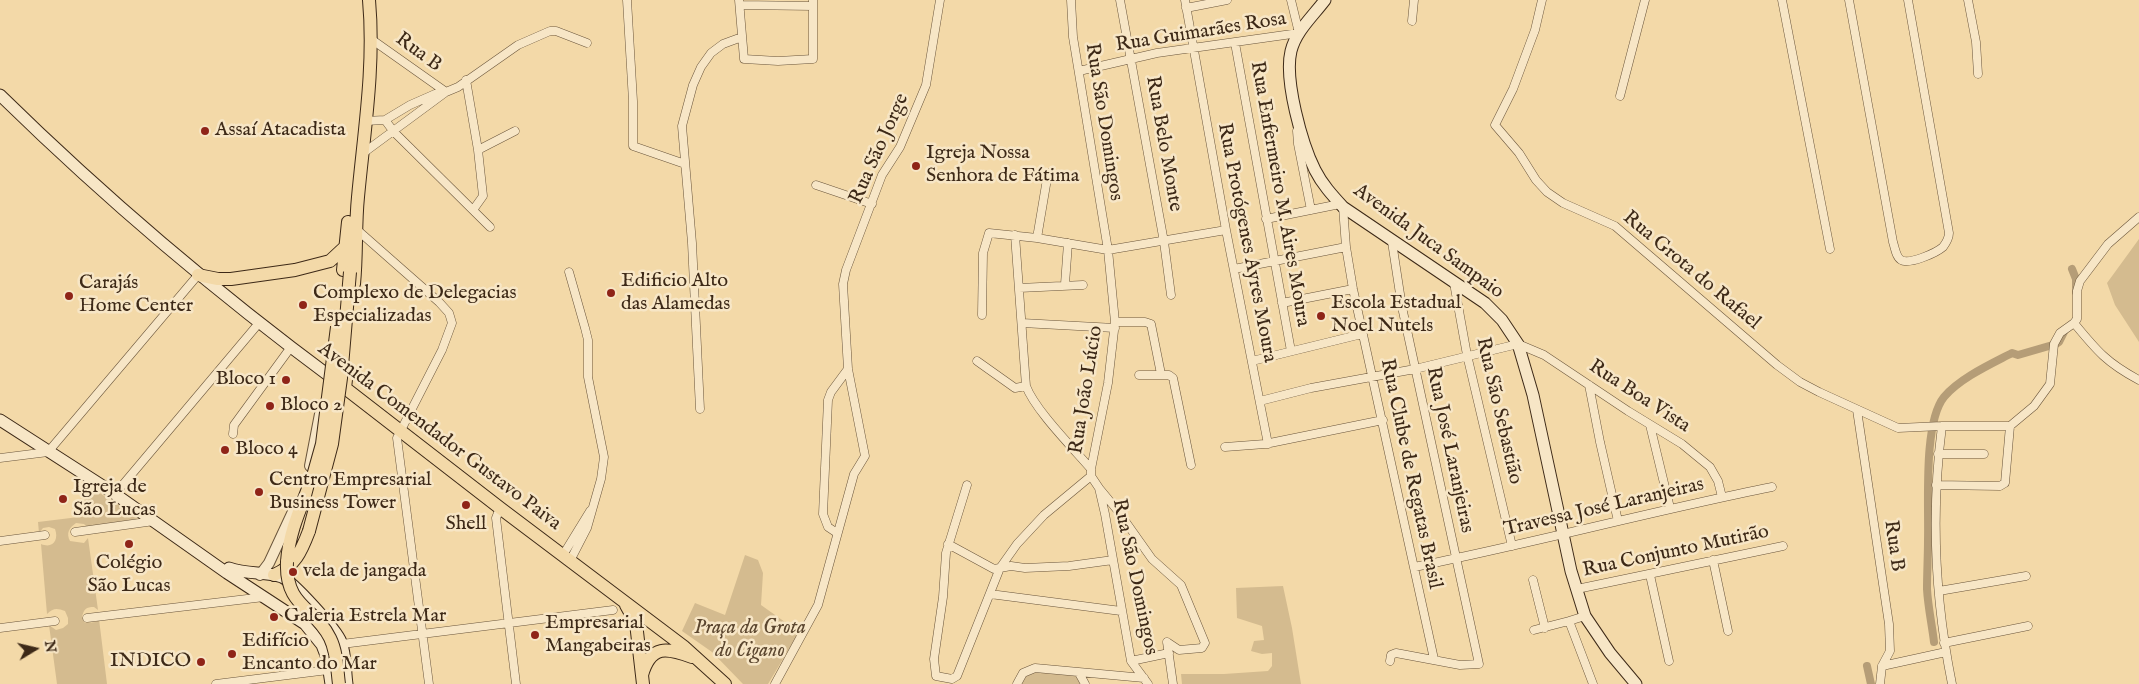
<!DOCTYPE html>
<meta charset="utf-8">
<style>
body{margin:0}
#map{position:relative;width:2139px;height:684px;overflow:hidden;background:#f3d9a8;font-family:"IM FELL English",serif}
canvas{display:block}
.north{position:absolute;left:10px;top:624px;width:50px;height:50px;-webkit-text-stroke:4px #f7e6c6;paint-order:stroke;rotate:81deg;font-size:14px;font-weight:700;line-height:20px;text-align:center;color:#3d2917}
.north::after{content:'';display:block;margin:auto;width:18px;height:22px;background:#3d2917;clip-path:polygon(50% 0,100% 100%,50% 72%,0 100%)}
</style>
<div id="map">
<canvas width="2139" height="684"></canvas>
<div class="north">N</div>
</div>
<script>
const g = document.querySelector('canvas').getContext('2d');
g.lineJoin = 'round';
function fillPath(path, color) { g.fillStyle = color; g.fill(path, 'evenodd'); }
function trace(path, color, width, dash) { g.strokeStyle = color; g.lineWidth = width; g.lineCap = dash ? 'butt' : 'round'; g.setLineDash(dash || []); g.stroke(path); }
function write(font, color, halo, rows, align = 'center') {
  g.font = font + ' "IM FELL English",serif'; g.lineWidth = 5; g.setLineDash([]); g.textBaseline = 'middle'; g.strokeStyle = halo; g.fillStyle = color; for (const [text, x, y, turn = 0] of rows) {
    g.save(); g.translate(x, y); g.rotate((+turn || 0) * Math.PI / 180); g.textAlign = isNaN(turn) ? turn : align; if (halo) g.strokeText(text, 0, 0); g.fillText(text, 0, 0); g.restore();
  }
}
const green = new Path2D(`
 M2139,239V342L2115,305L2107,283Z
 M92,488L137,517L136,520L88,528L84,524L76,523C69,528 66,533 70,541L84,543L88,538L98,610L94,607C86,607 84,609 82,617L85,623L96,622L99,619L107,684H57L49,625L56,630L63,628L68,624V618L65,611C57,608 53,608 47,614L41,544C53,549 59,540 55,529L49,527L43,528L39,533L38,522L87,516L83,491Z
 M745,555L758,560L763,573L761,605L799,632L768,684H743L712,652L682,631L695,603L725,615Z
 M1283,586L1292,628L1301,684H1182L1181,674H1224L1268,671L1272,666V653L1262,654L1251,651L1254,641L1264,640L1262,626L1237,618L1236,588Z
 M1028,670L1072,673L1078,677L1081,684H1019Z`);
const canal = new Path2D(`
 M2072,269L2076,279V292
 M1934,642C1932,625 1928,607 1927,589C1927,573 1928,556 1928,540C1929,506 1923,423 1944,397C1960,378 1991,364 2012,353L2018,355L2056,344L2059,342L2064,332
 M1867,666L1871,684`);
const minor = new Path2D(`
 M627,0L633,101V146L685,164
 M739,0L744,59L778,61L813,59V0
 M1071,0L1073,37L1108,250L1115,322L1108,383L1091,469V476
 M1120,0L1164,242L1171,295
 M1185,0L1226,230L1268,444
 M1542,0L1535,30L1513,89L1495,125L1519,153L1536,180L1547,192L1563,203L1615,226L1777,365L1800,382L1819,392L1898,428L1942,426H2010
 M1782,0L1830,249
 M1849,0L1893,242C1895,248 1896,257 1901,260C1909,265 1936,253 1943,247C1946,243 1949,238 1949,233L1908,0
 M1968,0L1976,42L1978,74
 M740,5L813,6
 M1186,8L1227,0
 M1412,21L1414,0
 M371,39L446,92
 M1235,43L1291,351
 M1079,71L1157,53L1299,33L1291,0
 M466,80L478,150L483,196L473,210
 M1620,96L1645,0
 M385,120L394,132L490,227
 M365,121L385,120L410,105L435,94L446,92
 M1297,131L1298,144L1311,210
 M478,150L515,131
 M362,154L446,92L458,87L518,45L550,31H556L587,43
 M816,185L872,204
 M1343,207L1346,247L1353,289L1434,659
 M1266,219L1340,204
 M355,228L439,302L449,313L452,323L442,350L397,438L429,684
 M1015,235L1026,386C1035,410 1073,448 1091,469
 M1037,238L1048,173
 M1234,269L1346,247
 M569,272L585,328L588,340V377L604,457L601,479L587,528L570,561
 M1454,283L1467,355L1512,546
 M1065,284L1068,243
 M1019,288L1083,285
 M1282,303L1353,289
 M982,315L983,253L989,233L1037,238L1108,250L1226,230
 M1115,322H1145L1151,324L1161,374
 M1022,323L1115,328
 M2074,323C2097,351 2107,363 2139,380
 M977,361L1015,388L1026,386
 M1252,361L1362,334
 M1139,375H1169L1173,378L1191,465
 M1589,385L1600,442L1618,521
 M1260,401L1311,388L1415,369L1518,344L1544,355L1628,411L1682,444L1710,467L1718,481L1722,497
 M700,409L692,243L682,126L693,85L701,67L711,53L723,44L742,37
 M1857,410L1889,624L1890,651L1882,666L1880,684
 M1650,425L1670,508
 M1942,426C1931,511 1935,600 1952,684
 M233,434L234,425L291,347
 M1225,447L1265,444L1383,420
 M1938,454H1984
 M0,458L48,452L198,275
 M1091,476L1099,488L1105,514L1131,661L1148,684
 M967,485L946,553L943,597L934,659L936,676L952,679L957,676L1000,568L1017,544L1044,515L1091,476
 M1936,485L2000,486L2005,483L2010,426L2034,406L2050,384L2054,344L2060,333L2074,323L2077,319V291L2080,281L2108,244L2139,217
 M1099,488L1118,511L1152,559L1181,585L1205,643L1202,648L1179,650L1167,642
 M115,494L259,323
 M500,508L496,518L516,684
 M75,532L154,521
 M837,533L828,527L823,514L828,400L831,392L848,369
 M0,541L45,535
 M948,544L994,569L1011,566L1025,568L1069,566L1113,560
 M563,555L590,511
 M1713,560L1728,631
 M1414,567C1534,543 1652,511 1772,487
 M1650,575L1669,661
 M1533,580L1545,628
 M1577,589L1783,546
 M1939,591L2026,576
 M990,594L1121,611
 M1585,616L1569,621L1593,684
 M87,618L264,597
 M0,628L55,621
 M1534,630L1569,621
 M1167,642L1173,684
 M1944,643L2028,626
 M342,644L613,610
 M1131,661L1169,653
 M1390,661L1391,655L1396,653L1460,665L1479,664L1402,307L1392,242
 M1882,666L1946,652
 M1079,673L1085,684
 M216,684L328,670
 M775,684L818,605L854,474L865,456L848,369L843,284L846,270L882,175L900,147L926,85L940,0
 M1017,684L1023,673L1035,668L1144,678`);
const tertiary = new Path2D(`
 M310,466L320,414
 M260,575L269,563L296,505`);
const secondary = new Path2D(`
 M1325,0C1313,16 1296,31 1291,51C1284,80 1302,144 1315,170C1322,184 1332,195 1343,207L1485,303L1502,320L1518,344L1533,395L1571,571L1585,616L1610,653L1636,684
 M0,95C105,198 217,293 336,381
 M0,420L115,494L227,573L305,624L322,645L327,658L331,684
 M229,568C247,575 266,571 282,577C293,582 336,629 341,642C346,654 345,671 347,684`);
const primary = new Path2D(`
 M343,270L348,222
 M198,275L218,279H231L295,270L330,261L345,247
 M354,284C357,255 355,226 358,197C364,132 375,66 369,0
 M347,371L345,388L500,508L683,646L725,684
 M287,562C289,531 302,505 313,476
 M274,575C295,566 301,552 309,531
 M626,605L636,623L643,684
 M642,675C651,644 667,648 692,657`);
const primaryBridge = new Path2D(`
 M313,476L322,444L337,327
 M309,531L332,444L341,378L350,272
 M287,562C285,607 315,607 330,638C337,652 337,669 339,684`);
const markers = [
 [205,131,5,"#8f2418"],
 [916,166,5,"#8f2418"],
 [611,293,5,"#8f2418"],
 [69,296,5,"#8f2418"],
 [303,305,5,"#8f2418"],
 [1321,316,5,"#8f2418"],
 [286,380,5,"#8f2418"],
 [270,406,5,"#8f2418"],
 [225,450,5,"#8f2418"],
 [259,492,5,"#8f2418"],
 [63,499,5,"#8f2418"],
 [466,505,5,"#8f2418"],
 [129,544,5,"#8f2418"],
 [293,572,5,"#8f2418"],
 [274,617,5,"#8f2418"],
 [535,635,5,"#8f2418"],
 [232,654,5,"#8f2418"],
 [201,662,5,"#8f2418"]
];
const streetNames = [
 ["Rua Guimarães Rosa",1201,33,-9],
 ["Rua B",418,53,36],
 ["Rua São Domingos",1103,122,81],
 ["Rua Belo Monte",1163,144,80],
 ["Rua São Jorge",880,149,-66],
 ["Rua Enfermeiro M. Aires Moura",1279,194,80],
 ["Avenida Juca Sampaio",1428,242,36],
 ["Rua Protógenes Ayres Moura",1246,243,79],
 ["Rua Grota do Rafael",1691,271,40],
 ["Rua João Lúcio",1087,390,-81],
 ["Rua Boa Vista",1639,397,33],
 ["Rua São Sebastião",1498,411,77],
 ["Avenida Comendador Gustavo Paiva",439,437,37],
 ["Rua José Laranjeiras",1449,450,78],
 ["Rua Clube de Regatas Brasil",1410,474,78],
 ["Travessa José Laranjeiras",1604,508,-13],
 ["Rua B",1893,546,82],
 ["Rua Conjunto Mutirão",1676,552,-12],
 ["Rua São Domingos",1134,577,78]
];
const poiNames = [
 ["Assaí Atacadista",215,131],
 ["Igreja Nossa",926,154],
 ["Senhora de Fátima",926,177],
 ["Edificio Alto",621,282],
 ["das Alamedas",621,305],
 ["Carajás",79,284],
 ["Home Center",79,307],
 ["Complexo de Delegacias",313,294],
 ["Especializadas",313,317],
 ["Escola Estadual",1331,304],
 ["Noel Nutels",1331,327],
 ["Bloco 1",276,380,"right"],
 ["Bloco 2",280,406],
 ["Bloco 4",235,450],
 ["Centro Empresarial",269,481],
 ["Business Tower",269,504],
 ["Igreja de",73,488],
 ["São Lucas",73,511],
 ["Shell",466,525,"center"],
 ["Colégio",129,564,"center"],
 ["São Lucas",129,587,"center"],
 ["vela de jangada",303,572],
 ["Galeria Estrela Mar",284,617],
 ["Empresarial",545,624],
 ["Mangabeiras",545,647],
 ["Edifício",242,642],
 ["Encanto do Mar",242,665],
 ["INDICO",191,662,"right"]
];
const parkNames = [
 ["Praça da Grota",750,629],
 ["do Cigano",750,652]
];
fillPath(green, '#d4bb8f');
trace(canal, '#b59d77', 8);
trace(minor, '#6a553b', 9);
trace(tertiary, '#6a553b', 12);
trace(secondary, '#3d2917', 13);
trace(primary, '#3d2917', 14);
trace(minor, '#f7e6c6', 8);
trace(tertiary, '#f7e6c6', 10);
trace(secondary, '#f7e6c6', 11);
trace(primary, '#f3d9a8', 12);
trace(primaryBridge, '#3d2917', 14, []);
trace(primaryBridge, '#f3d9a8', 12);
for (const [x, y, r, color] of markers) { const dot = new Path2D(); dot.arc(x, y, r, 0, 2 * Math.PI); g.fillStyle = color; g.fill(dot); trace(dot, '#f7e6c6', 2); }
write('20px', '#3d2917', '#f7e6c6', streetNames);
write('20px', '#3d2917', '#f7e6c6', poiNames, 'left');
write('italic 20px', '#5b462f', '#f7e6c6', parkNames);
</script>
